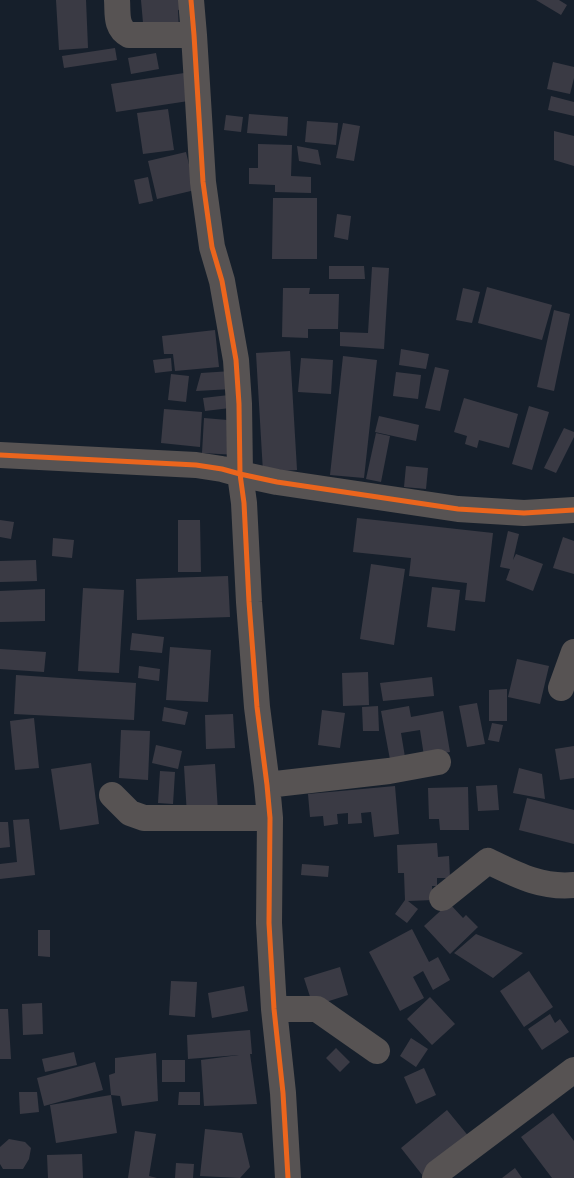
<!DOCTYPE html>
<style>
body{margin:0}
canvas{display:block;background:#161f2b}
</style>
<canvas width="574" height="1178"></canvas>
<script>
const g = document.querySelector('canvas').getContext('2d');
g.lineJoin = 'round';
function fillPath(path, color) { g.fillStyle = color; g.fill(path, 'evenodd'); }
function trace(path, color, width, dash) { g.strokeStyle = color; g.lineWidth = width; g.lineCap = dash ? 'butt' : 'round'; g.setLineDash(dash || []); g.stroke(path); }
const building = new Path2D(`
 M56,0H86L88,48L59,50Z
 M141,0H184L185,9L178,10L179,30L144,34Z
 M536,0H559L567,5L561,15Z
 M115,48L117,60L64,68L62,56Z
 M156,53L159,69L131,74L128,58Z
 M553,62L574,67V78L570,94L547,89Z
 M191,72L195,100L116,112L111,84Z
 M551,96L574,102V116L548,110Z
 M168,109L174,150L143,154L137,113Z
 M249,114L288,117L287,136L247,133Z
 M226,115L243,117L241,132L224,130Z
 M307,121L338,123L336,145L305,142Z
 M343,123L360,126L354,161L336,158Z
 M554,131L574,136V166L554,160Z
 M258,144L292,145L291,176L311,177V193L275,192V185L249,184V168H258Z
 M297,146L318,150L321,165L299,161Z
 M186,152L195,190L157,199L148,161Z
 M148,177L153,201L139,204L134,180Z
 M273,198H317V259H272Z
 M337,214L351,216L348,240L334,237Z
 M329,266H364L365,279H329Z
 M372,267L389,268L384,349L340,346V332L368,333Z
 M487,287L552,305L542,340L478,323Z
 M283,288H310L309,294H339L338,329H308V338L282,337Z
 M463,288L480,292L472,323L456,320Z
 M554,310L570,314L554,391L537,387Z
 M215,330L219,367L175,371L173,354H164L162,336Z
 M401,349L429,354L426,369L399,365Z
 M290,351L297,470L263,472L256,353Z
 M343,356L377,360L364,478L330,475Z
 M171,358L172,371L155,373L153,360Z
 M301,358L333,360L331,394L298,392Z
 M435,367L449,370L440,411L425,408Z
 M232,371V389L196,391L201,373Z
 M396,372L421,375L418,399L393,396Z
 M171,374L189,376L186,402L168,400Z
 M229,395L230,408L205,411L203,398Z
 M464,398L518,414L509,448L479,440L477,448L465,444L467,436L454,432Z
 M529,406L549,412L532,470L512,464Z
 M164,409L202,412L200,447L161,443Z
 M379,416L419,425L416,441L375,432Z
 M204,418L239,421L237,455L202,453Z
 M564,428L574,432V437L556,473L544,468Z
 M376,433L390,436L381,482L366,479Z
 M406,466L428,468L426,489L404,487Z
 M357,518L493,533L485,602L465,600L467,583L409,576L411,558L353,552Z
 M0,520L14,522L11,539L0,537Z
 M178,520H200L201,572H178Z
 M508,531L519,534L513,560L516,554L543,564L533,591L506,580L510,569L500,567Z
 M563,537L574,541V574L553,568Z
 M53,538L74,540L72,558L52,556Z
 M36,560L37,581L0,582V561Z
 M371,564L405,569L394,645L360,639Z
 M228,576L230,617L137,620L136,579Z
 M432,587L460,590L455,631L427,627Z
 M83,588L124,590L119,673L78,671Z
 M45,589V621L0,622V591Z
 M132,633L164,637L162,653L130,650Z
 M170,647L211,650L208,702L166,700Z
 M0,649L46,652L44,672L0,669Z
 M517,659L549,666L540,704L508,697Z
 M139,666L160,669L159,681L138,678Z
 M368,672L369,705L343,706L342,673Z
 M16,675L136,683L134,720L14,714Z
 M432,677L434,696L383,701L380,683Z
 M507,689V721H489V690Z
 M477,703L485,744L467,747L459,706Z
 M378,706L379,731H363L362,707Z
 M409,706L411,717L443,711L450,752L424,756L420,730L401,733L406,763L391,765L381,711Z
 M164,707L188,712L185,725L162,721Z
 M322,710L345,713L340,748L318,745Z
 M233,714L235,748L206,749L205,715Z
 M34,718L39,768L15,770L10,721Z
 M492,723L503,725L499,742L488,740Z
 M121,730L150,731L148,780L119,778Z
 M156,745L182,751L178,769L152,763Z
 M574,746V778L560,780L555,749Z
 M91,763L99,824L60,830L51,769Z
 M215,764L218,812L187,815L184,766Z
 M519,768L542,774L545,799L513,793Z
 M160,771L175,772L173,804L158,803Z
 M497,785L499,810L478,811L476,786Z
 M395,786L399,834L374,837L371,812L361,813L362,823L348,824V813L337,814L338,824L324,826L323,816L310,817L308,794Z
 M468,787L469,830H440L439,819H429L428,788Z
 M527,798L574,810V844L519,830Z
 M29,819L35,875L0,879V864L17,862L13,820Z
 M0,822H8L10,847L0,848Z
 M437,843L438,857L449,856L450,878H437V886H432L433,900L408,901L418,909L407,923L395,914L405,900L404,873H398L397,845Z
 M302,864L329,866L328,877L301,875Z
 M449,903L463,918L466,915L478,927L450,954L424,926Z
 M412,929L429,962L438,957L450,980L433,990L423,971L413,977L424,998L400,1011L369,952Z
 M38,930H50V957L38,956Z
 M476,934L523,953L493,978L454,953Z
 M340,967L348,995L313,1006L304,978Z
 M529,971L553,1007L524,1027L500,991Z
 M171,981L197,982L195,1017L169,1015Z
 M244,986L248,1011L212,1018L208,993Z
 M430,997L455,1024L432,1045L407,1019Z
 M42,1003L43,1034L23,1035L22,1004Z
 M0,1009H8L11,1059H0Z
 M550,1014L555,1023L560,1019L569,1032L542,1050L528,1029Z
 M250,1030L252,1054H250L257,1104L204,1106L201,1060L239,1055L188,1059L187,1035Z
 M411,1038L428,1049L416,1067L400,1056Z
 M336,1048L350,1062L340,1072L326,1058Z
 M74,1052L77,1065L45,1072L42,1059Z
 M156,1053L158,1101L122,1106L120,1096L111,1095L109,1075L115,1073V1058Z
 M162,1060H185V1082H162Z
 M95,1062L103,1090L44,1106L37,1078Z
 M424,1068L436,1095L416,1104L404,1077Z
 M19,1092H37L39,1112L20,1114Z
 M179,1092H200V1105H178Z
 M111,1095L117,1133L56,1143L50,1105Z
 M447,1110L470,1138L423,1176L401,1148Z
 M553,1113L574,1141V1178H552L521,1137Z
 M205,1129L242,1133L250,1167L240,1178L200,1176Z
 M135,1131L156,1134L149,1176L157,1178H128Z
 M9,1139L25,1142L31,1148L29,1159L23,1169H3L0,1164V1147Z
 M82,1154L83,1178H48L47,1155Z
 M176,1163L194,1164L193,1178H175Z
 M515,1168L522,1178H502Z`);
const minor = new Path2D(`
 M117,0C118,13 115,28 129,35H194
 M191,0L194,35L203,182L212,247L222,281L236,360L239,404L240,474L244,503L249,602L257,707L267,785L270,818L269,923L274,1009L283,1093L288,1178
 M0,455L196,465L222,469L240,474L277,482L458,509L524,513L574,510
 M561,688L574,652
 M267,785L389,771L438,762
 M112,795L130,813L144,818H270
 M442,898L488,861C517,875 541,888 574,885
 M274,1009H317L377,1051
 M435,1178L437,1173L574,1070`);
const cycleway = new Path2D(`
 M191,0L194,35L203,182L212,247L222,281L236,360L239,404L240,474L244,503L249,602L257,707L267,785L270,818L269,923L274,1009L283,1093L288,1178
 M0,455L196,465L222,469L240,474L277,482L458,509L524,513L574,510`);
fillPath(building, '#3a3a44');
trace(minor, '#575353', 26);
trace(cycleway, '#eb651d', 5);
</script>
